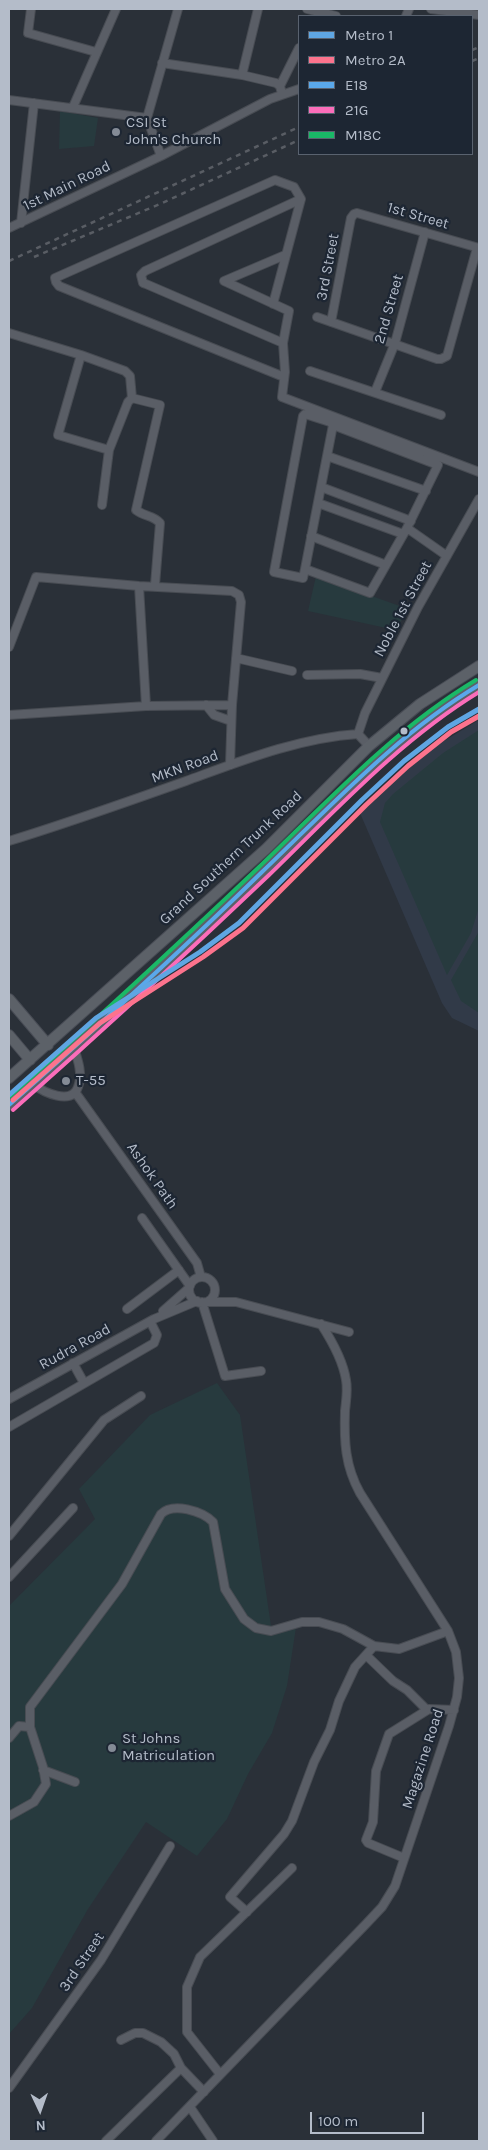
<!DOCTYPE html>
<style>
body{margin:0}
#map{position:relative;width:488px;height:2150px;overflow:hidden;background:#2a3038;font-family:Karla,sans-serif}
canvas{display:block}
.frame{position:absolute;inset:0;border:10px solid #b4bcc9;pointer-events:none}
.legend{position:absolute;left:298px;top:15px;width:175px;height:140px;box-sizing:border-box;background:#1d2633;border:1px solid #59626f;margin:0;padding:6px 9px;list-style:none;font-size:15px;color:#b4bcc9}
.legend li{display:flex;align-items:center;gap:10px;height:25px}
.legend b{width:25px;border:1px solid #59626f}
.north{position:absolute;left:15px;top:2085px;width:50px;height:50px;-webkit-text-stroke:4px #1d2633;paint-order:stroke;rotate:177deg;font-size:14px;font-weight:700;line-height:20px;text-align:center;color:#b4bcc9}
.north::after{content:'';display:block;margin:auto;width:18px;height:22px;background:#b4bcc9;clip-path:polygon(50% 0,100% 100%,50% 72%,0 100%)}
.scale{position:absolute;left:310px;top:2112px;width:114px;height:22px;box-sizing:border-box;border:2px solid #b4bcc9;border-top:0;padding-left:6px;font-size:15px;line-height:18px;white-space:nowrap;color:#b4bcc9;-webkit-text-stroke:4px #1d2633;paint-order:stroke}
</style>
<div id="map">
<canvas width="488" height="2150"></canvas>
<div class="frame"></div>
<ul class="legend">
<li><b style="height:6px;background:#5fa6e3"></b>Metro 1</li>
<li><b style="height:6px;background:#fc738d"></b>Metro 2A</li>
<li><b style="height:6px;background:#5aa8eb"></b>E18</li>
<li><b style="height:6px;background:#fb6dba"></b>21G</li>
<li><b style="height:6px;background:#1ab867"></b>M18C</li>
</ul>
<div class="north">N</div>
<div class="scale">100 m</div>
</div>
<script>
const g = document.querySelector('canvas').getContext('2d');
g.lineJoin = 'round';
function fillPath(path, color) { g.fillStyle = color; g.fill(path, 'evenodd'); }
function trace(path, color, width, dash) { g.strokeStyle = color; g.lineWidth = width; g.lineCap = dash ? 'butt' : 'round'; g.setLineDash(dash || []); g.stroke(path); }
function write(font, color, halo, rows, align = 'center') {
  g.font = font + ' Karla,sans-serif'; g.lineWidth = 4.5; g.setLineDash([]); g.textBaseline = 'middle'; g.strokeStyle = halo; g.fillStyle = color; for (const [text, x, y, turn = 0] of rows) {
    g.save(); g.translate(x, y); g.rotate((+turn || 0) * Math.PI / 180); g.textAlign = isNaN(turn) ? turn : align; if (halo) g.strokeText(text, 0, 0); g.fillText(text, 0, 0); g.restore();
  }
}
const airport = new Path2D(`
 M479,720V1031L452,1018L442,1003L360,813L402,773L439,744Z`);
const green = new Path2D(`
 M60,111L98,118L94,146L59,149Z
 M316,576L408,609L398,626L391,629L308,611Z
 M479,730V907L471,933L447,975L380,822L385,803L393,794L443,753Z
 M479,931V1013L461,1001L451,980Z
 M217,1383L240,1415L271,1626L297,1621L287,1686L272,1733L248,1774L227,1819L197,1856L146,1822L88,1909L32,2008L9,2034V1606L95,1519L79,1489L150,1415Z`);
const minor = new Path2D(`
 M31,9L28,33L96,52
 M307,9L336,16
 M431,9L479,15
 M406,16L409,9
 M162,63L242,75L258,9
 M242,75L276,83L280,86L282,94
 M280,86L299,48
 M9,100L147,118
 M73,107L116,9
 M147,118L178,9
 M147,118L161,156
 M21,223L34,103
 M9,228L161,156L270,99L299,89
 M285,255L224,281L289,311L283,343L285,372L282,397L479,472
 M273,304L301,199L294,187L275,180L55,278L56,282L59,286L284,377
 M317,317L437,359H441L447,356L477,248
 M331,322L351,218L354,214L357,213L479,248
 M9,333L81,355
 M283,343L146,284L143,283L141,275L145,271L301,199
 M310,371L441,415
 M375,392L395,343L425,232
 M132,398L130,376L125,371L81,355L58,435L109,450L128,402L132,398L160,405L136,510C145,517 153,515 160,523L155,585
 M327,456L426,491
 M321,487L411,521
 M318,503L403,534
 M102,505L109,450
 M407,528L370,593L305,569L333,425L438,465L407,528L447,556
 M311,536L386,565
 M305,569L303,578L274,572L303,416L305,414L330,422L333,425
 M139,586L146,706
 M9,647L36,577L139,586L232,591L239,595L241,602L232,705L230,765
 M236,658L292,671
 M307,675L360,674L382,678
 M206,705L214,715L231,721
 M9,715L146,706L232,705
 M358,734L365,713L418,607L479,499
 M9,841C68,823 127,802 186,781C241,761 298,738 358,734L369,746
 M33,1084C43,1092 72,1106 78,1087C83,1075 78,1060 74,1048
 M75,1092L197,1263L201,1277
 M142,1218L190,1286
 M189 1290a13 13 0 1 1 26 0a13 13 0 1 1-26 0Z
 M202,1302L225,1376L261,1371
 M206,1302H236L349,1332
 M127,1309L179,1270
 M163,1311L189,1288
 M73,1363L84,1383
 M9,1399L154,1319L197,1301
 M9,1427L154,1343L157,1335L150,1321
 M9,1536L104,1420L141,1396
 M9,1577L73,1508
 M366,1655L393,1681L407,1690L427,1710
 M9,1738L19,1726L30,1727
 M43,1770L75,1782
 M9,1816L34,1802L46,1784L43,1767L30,1727V1707L122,1584L161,1514C173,1502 202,1511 213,1522L225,1589L244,1619L256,1628L271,1631L302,1622H319L343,1629L374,1646L399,1649L448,1631
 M404,1858L368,1843L366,1840L373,1822L376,1771L389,1734L429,1709L454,1710
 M247,1912L230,1897L284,1834L292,1821L314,1762L330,1730L339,1701L355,1667L374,1646
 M121,2040L135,2033H143L161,2042L174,2054L181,2068L204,2092
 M220,2074L187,2032V1987L200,1957L292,1868
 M9,2088L101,1960L170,1846
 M190,2107L213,2141
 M106,2141L181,2068
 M156,2141L366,1924L382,1907L395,1886L449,1726L457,1697L459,1678L456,1652L448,1631L360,1493C345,1466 344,1441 345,1411C346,1401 348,1390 346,1380C343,1360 332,1341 321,1324`);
const major = new Path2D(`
 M9,999L48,1045
 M9,1035L30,1060
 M9,1078L266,849L369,746L420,704L479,666
 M9,1105L74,1048L250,884L381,758L449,703L479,685`);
const rail = new Path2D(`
 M472,50L479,47
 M472,61L479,58
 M34,257L160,204L299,140
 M9,261L299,127`);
const bus1 = new Path2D(`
 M9,1105C95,1029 180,952 262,872C331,806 397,734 479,685`);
const bus2 = new Path2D(`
 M13,1110C100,1033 185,955 269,875C335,811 400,740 479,692`);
const bus3 = new Path2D(`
 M9,1097C94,1022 177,945 259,867C328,801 394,729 476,680`);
const metro1 = new Path2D(`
 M9,1095L96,1018L200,952L239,923L362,800L404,761L448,727L479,709`);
const metro2 = new Path2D(`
 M13,1100L100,1023L203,957L243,928L366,805L408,766L451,732L479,716`);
const markers = [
 [116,132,5,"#848b96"],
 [404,731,4.5,"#b4bcc9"],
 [66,1081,5,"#848b96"],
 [112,1748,5,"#848b96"]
];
const poiNames = [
 ["CSI St",126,123],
 ["John's Church",126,140],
 ["T-55",76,1081],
 ["St Johns",122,1739],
 ["Matriculation",122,1756]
];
const streetNames = [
 ["1st Main Road",67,186,-26],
 ["1st Street",418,216,16],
 ["3rd Street",328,267,-79],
 ["2nd Street",389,309,-74],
 ["Noble 1st Street",403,609,-62],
 ["MKN Road",185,767,-20],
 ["Grand Southern Trunk Road",231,858,-43],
 ["Ashok Path",152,1176,55],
 ["Rudra Road",75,1347,-29],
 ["Magazine Road",423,1759,-72],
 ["3rd Street",82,1962,-56]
];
fillPath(airport, '#313a48');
fillPath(green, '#273a3e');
trace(minor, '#484c53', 10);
trace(major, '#484c55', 12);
trace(minor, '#5a5e66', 8);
trace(major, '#5c6168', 10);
trace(rail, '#595d64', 2.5, [5, 5]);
trace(bus1, '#5aa8eb', 4);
trace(bus2, '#fb6dba', 4);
trace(bus3, '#1ab867', 4);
trace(metro1, '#5fa6e3', 5);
trace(metro2, '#fc738d', 5);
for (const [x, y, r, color] of markers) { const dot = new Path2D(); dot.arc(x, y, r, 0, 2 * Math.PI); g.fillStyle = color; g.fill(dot); trace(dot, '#1d2633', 2); }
write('15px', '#b4bcc9', '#1d2633', poiNames, 'left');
write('15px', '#b4bcc9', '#1d2633', streetNames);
</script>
